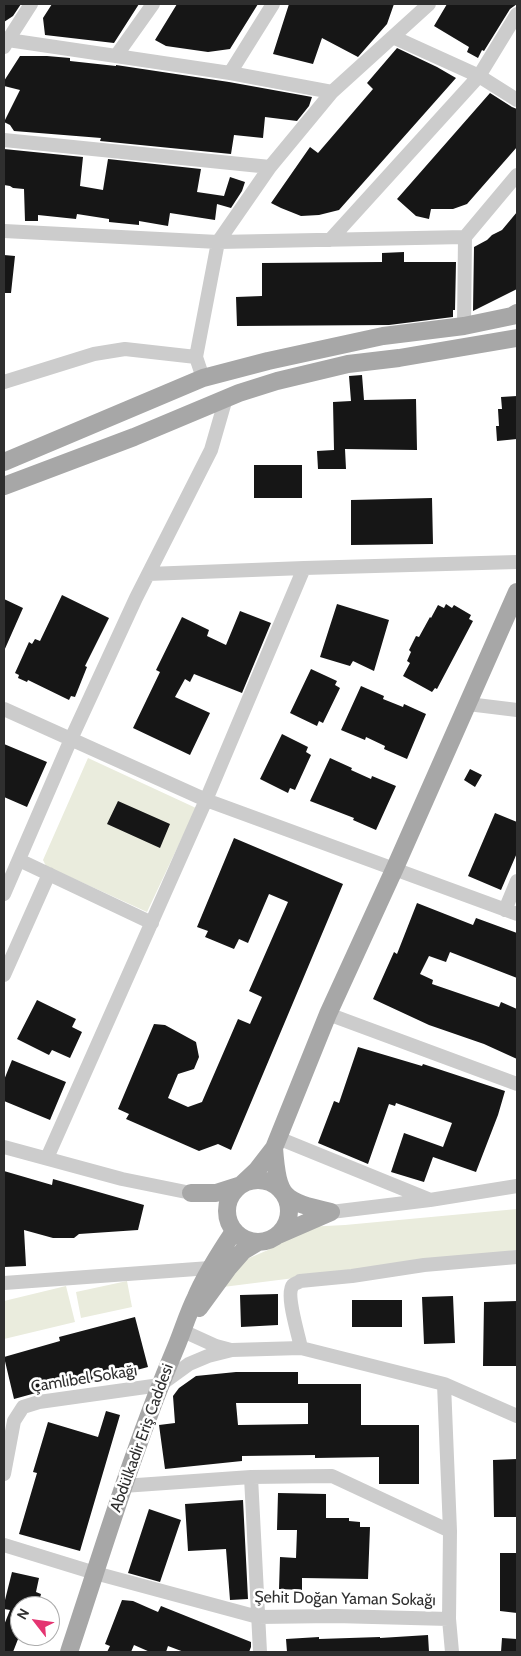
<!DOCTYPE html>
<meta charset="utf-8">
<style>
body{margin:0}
#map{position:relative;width:521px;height:1656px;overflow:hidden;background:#fff;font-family:Cabin,sans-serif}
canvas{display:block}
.frame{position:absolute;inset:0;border:5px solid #2f2f2f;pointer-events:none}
.north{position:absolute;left:10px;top:1596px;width:50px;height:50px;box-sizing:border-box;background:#fff;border:1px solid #acacac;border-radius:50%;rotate:300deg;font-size:14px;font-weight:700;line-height:20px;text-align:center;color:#2f2f2f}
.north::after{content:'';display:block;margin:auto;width:18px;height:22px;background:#e43471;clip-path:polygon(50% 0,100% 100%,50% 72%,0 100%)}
</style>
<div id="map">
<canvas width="521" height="1656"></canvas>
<div class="frame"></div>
<div class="north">N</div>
</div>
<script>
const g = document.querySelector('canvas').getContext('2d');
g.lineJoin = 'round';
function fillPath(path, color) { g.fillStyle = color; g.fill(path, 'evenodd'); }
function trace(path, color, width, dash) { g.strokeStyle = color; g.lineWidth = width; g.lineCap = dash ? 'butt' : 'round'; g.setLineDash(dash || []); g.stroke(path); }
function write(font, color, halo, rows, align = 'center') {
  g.font = font + ' Cabin,sans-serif'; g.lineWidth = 5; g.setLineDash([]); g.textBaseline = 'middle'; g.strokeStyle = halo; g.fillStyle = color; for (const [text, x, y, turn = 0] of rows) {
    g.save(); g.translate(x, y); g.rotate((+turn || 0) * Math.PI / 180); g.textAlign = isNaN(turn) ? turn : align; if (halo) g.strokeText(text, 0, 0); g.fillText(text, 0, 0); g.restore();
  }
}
const green = new Path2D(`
 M88,758L196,808L147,912L46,866L43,860Z
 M517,1209V1250L223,1287L247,1259L268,1250L306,1227L345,1225Z
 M127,1281L132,1307L81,1318L76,1292Z
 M66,1286L75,1322L4,1339V1301Z`);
const building = new Path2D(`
 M4,4H21L13,16L4,22Z
 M52,4H139L114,43L45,35L43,18Z
 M177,4H258L230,49L208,52L166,46L155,40Z
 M289,4H394L387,24L358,57L322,38L313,64L273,54Z
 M447,4H517L510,9L484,51L482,50L478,58L467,52L469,47L434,26Z
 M397,48L437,67L456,78L339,210L319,215L301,216L281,208L271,203L310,147L318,153L373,89L367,83Z
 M20,56H47L70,58V61L116,66V65L229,82L312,97L309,106L297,121L265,117L263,138L234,135L231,154L100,141L101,138L14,131L10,125L4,122L20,90L4,86V81Z
 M490,93L512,107L517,109V147L467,204L453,209H431L429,219L416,216L397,199Z
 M4,149L83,157L80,186L103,190L108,159L201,169L197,192L224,196L230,177L245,182L242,191L231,208L217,204L215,220L170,213L168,226L139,221V225L109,222V219L77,214L76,219L38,215V221H25L24,189L13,188L10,186L4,185Z
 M517,212V289L473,311L474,247L487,240L492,235L502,230Z
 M404,252V262H456L455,310H453V317L389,325L237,326L236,297L262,296V263L382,262V253Z
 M4,255L15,256L11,293H4Z
 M362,375L364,400L416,399L417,450L345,449L346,469H318L317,451L334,450L333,402L351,401L349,376Z
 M517,396V439L497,441L496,426H499L498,409H502L501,397Z
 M254,465H302V498H254Z
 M432,498L433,544L351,545V500Z
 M62,595L109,618L85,666L87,667L75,697L71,696L69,700L28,680L27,682L18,678L19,675L15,673L29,642L32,644L35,639L40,641Z
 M4,599L23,608L4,651Z
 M337,604L389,620L374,671L353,661L350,666L320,657Z
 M446,604L452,608L454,605L471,615L469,619L473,621L437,689L435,688L432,692L403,676L410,663L407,661L411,652L409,650L416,636L419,637L430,617L431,618L438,605L444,608Z
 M240,611L271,623L242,693L194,674L190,682L185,679L175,697L210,713L190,755L133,728L160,672L156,670L182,617L209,630L207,636L226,645Z
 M311,669L337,681L335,685L340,688L323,723L319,721L317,726L290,713Z
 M361,686L384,696L383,699L403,707L404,704L426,714L407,759L384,749L385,746L366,737L365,740L341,730Z
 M282,734L308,747L306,752L311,755L295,790L290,788L288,793L260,779Z
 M4,744L47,762L27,807L4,797Z
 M330,758L352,768L351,770L371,779L372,776L396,786L376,830L353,820L354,818L310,801Z
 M470,769L482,775L475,787L464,780Z
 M118,801L170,824L160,848L107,824Z
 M495,813L517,822V853L501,890L468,876Z
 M234,838L343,884L231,1150L218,1144L199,1151L126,1119L129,1114L118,1109L154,1024L165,1025L196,1042L199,1057L194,1069L178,1074L168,1098L188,1107L202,1102L238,1019L250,1024L262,997L249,991L288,902L269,894L248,943L239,939L234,949L205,937L208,931L197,927Z
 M417,903L473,925L476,918L517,933V978L450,952L446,962L429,956L420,974L433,980L432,984L499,1007L501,1002L517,1009V1059L484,1044L429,1025L373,999L394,952L397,954Z
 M37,1000L76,1019L72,1027L82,1032L70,1058L52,1050L49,1055L17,1039Z
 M358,1047L422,1066L423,1064L505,1091L498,1115L476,1172L433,1157L424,1182L391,1172L404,1133L443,1147L452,1123L396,1103L395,1106L389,1104L368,1164L318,1143L334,1101L339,1103Z
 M12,1060L66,1082L50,1120L4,1101V1080Z
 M4,1171L52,1185L53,1179L144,1205L138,1230L79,1234L74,1238H53L24,1230L26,1266L4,1267Z
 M278,1294V1325L241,1327L240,1295Z
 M453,1296L455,1343L424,1344L422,1297Z
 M352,1300H402V1327H352Z
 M517,1301V1366H483L484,1302Z
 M135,1317L148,1367L73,1387L72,1383L14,1399L4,1357L60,1341L59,1337Z
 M236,1372H298V1384H361V1425H419V1484H379V1457L315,1458V1455L242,1456V1461L165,1469L159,1425L175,1423L173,1396L179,1388L196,1376ZM236,1403H308V1424L238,1425Z
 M106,1411L120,1415L80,1551L19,1534L37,1473L33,1472L48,1422L98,1437Z
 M517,1459V1517H494L493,1460Z
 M278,1493L326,1494V1518H349V1521L360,1522V1527H370L368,1579L302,1578V1590L279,1589L280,1557L296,1558L297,1530H277Z
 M243,1500L248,1599L230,1600L226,1549L188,1551L185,1504Z
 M149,1509L181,1520L160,1582L128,1573Z
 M500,1553H517V1613L500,1611Z
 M12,1572L39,1578L36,1592L41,1594L38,1606H20V1634L13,1652H4V1625L10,1610L4,1609V1604Z
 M122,1600L133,1601L158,1612L161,1606L251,1642V1647L249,1652H184L168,1646L166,1652H150L134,1645L131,1652H107L110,1646L105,1644Z
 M428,1635L429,1652H287L286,1639L319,1637V1639L380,1637V1638Z
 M502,1638L517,1639V1652H501Z`);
const minor = new Path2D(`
 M393,37L479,76L517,100
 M8,40L31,4
 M4,47L8,40L116,56L153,4
 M116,56L230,73L332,92
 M230,73L273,4
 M4,140L270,167
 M4,231L218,242L196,357L203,378
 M330,240L479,76L517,14
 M218,242L270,167L332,92L429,4
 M218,242L465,237
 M464,326L465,237L517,175
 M4,382L94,354L125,349L196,357
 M148,574L304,568L517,562
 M468,704L517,710
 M4,709L206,800L517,914
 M19,860L152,923
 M4,894L71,739L136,598L211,450L226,398
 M505,910L517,881
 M4,975L49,874
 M328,1014L517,1084
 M278,1138L428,1199
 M4,1147L122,1179L191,1193
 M47,1158L206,800L304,568
 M331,1212L430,1200L517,1186
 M4,1283L210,1268
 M183,1331L216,1346L231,1350
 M301,1348C299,1336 285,1294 293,1285C295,1283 298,1283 300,1281L352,1276L424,1265L517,1257
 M444,1384L450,1531L449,1619L452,1652
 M4,1474L14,1421L23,1407L39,1402L160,1385L189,1364L208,1356L232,1350L301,1348L444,1384L517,1416
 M251,1477L260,1652
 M123,1486L251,1477L332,1476L450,1531
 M4,1545L95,1573L258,1617L335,1616L449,1619`);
const major = new Path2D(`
 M4,462L203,378L268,361L383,336L464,326L512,316L517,313
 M4,486L134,437L239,393L277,381L348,364L399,358L517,338
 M274,1148C278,1199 283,1201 331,1212
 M227 1211a31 31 0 1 1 62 0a31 31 0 1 1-62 0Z
 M191,1193H216L241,1185L257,1170L274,1148L328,1014L394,870L517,592
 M278,1235L331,1212
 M199,1308L229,1267L243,1251L258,1242
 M69,1652C103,1550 134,1446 176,1347C183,1330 188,1313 196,1297C206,1273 220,1253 234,1231`);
const streetNames = [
 ["Çamlıbel Sokağı",84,1379,-9],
 ["Abdülkadir Eriş Caddesi",142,1438,-70],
 ["Şehit Doğan Yaman Sokağı",345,1599,1]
];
fillPath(green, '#eaecdd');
fillPath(building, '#161616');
trace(minor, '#ccc', 14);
trace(major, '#a7a7a7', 18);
write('16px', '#2f2f2f', '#fff', streetNames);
</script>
